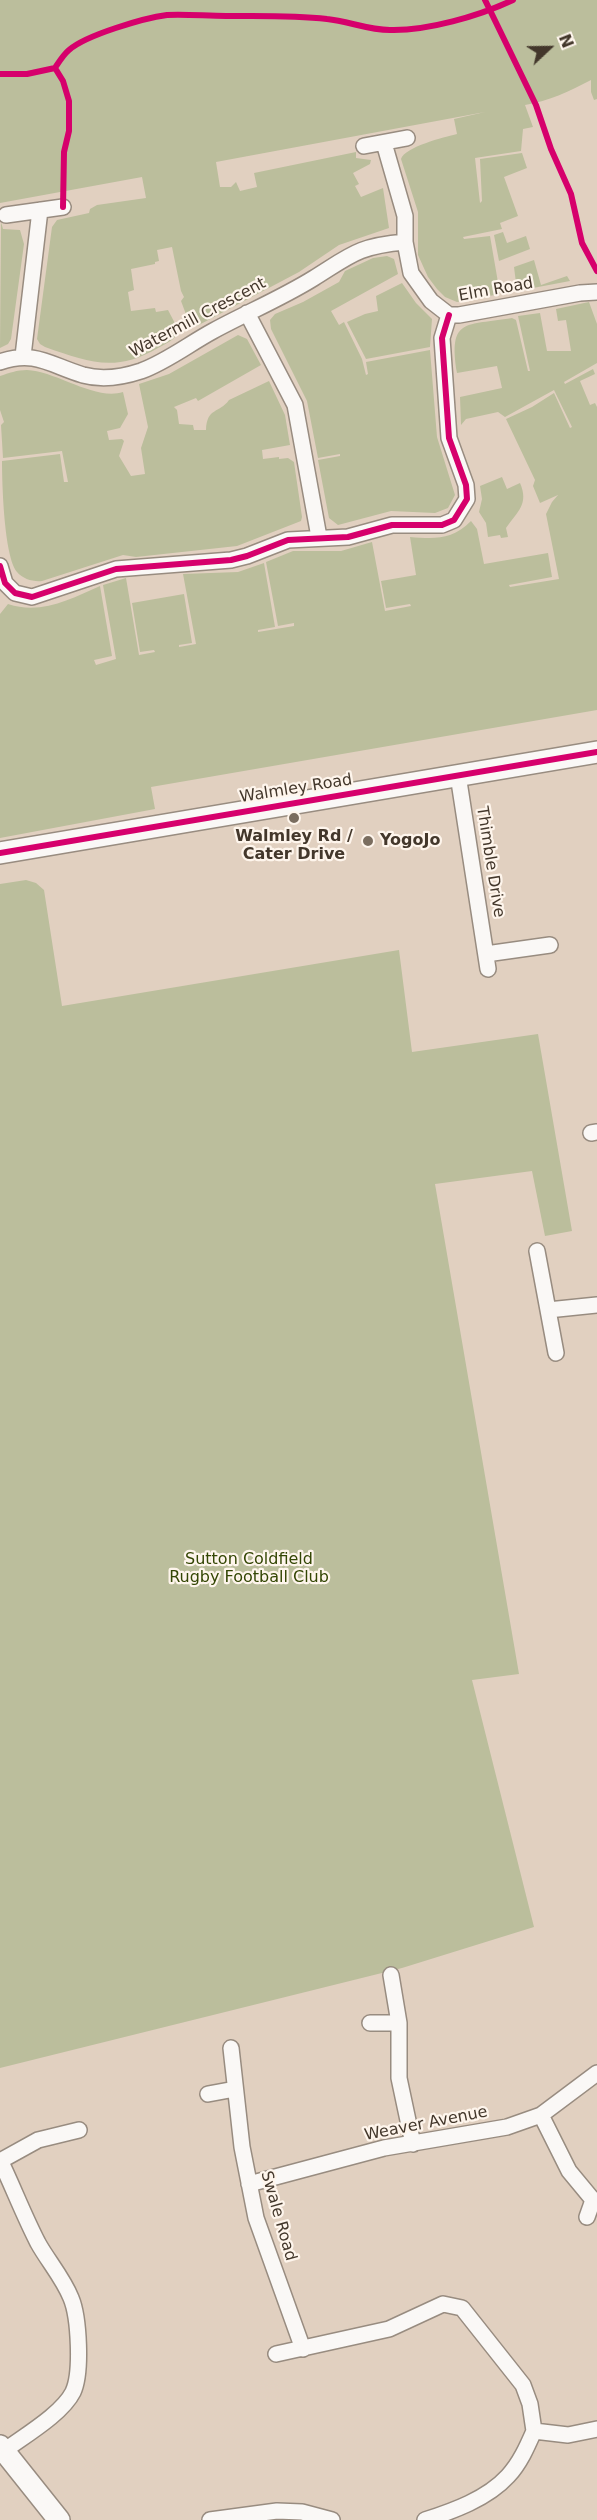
<!DOCTYPE html>
<style>
body{margin:0}
#map{position:relative;width:597px;height:2520px;overflow:hidden;background:#e1d0c0;font-family:"DejaVu Sans",sans-serif}
canvas{display:block}
.north{position:absolute;left:519px;top:18px;width:60px;height:60px;-webkit-text-stroke:4px #fef5ec;paint-order:stroke;rotate:68deg;font-size:16px;font-weight:700;line-height:24px;text-align:center;color:#43372b}
.north::after{content:'';display:block;margin:auto;width:21px;height:27px;background:#43372b;clip-path:polygon(50% 0,100% 100%,50% 72%,0 100%)}
</style>
<div id="map">
<canvas width="597" height="2520"></canvas>
<div class="north">N</div>
</div>
<script>
const g = document.querySelector('canvas').getContext('2d');
g.lineJoin = 'round';
function fillPath(path, color) { g.fillStyle = color; g.fill(path, 'evenodd'); }
function trace(path, color, width, dash) { g.strokeStyle = color; g.lineWidth = width; g.lineCap = dash ? 'butt' : 'round'; g.setLineDash(dash || []); g.stroke(path); }
function write(font, color, halo, rows, align = 'center') {
  g.font = font + ' "DejaVu Sans",sans-serif'; g.lineWidth = 4.5; g.setLineDash([]); g.textBaseline = 'middle'; g.strokeStyle = halo; g.fillStyle = color; for (const [text, x, y, turn = 0] of rows) {
    g.save(); g.translate(x, y); g.rotate((+turn || 0) * Math.PI / 180); g.textAlign = isNaN(turn) ? turn : align; if (halo) g.strokeText(text, 0, 0); g.fillText(text, 0, 0); g.restore();
  }
}
const green = new Path2D(`
 M0,0H597V99L594,100L591,92V80C570,91 549,101 525,105L533,127L523,129L521,151L475,158L480,203L482,201L480,159L522,153L527,168L504,177L518,216L500,223L502,229L463,237L464,239L490,236L500,294L457,302L445,297L437,289L428,277L418,255V212L401,159C405,147 444,137 457,134L454,119L485,112L216,162L220,187H231L236,182L240,191L257,187L254,173L356,152V158L371,160L370,164L353,173L359,184L355,186L361,197L383,188L389,228L339,245L299,272L197,326L190,325L181,301L184,297L181,291L172,247L157,250L159,261L155,262V264L131,269L134,290L128,292L131,311L155,308L156,312L168,310L179,331C175,340 167,343 158,348C115,373 88,362 45,347L40,344L37,339L52,227L57,220L89,213L90,209L97,205L146,198L142,177L0,203Z
 M1,222L3,229L20,230L24,244L11,339L8,344L0,348Z
 M503,232L507,243L526,236L530,249L499,261L494,235Z
 M387,256L394,259L398,274L331,311L339,325L344,322L362,359L366,375L368,374L366,362L430,350L437,437L455,495L448,508L435,513L391,511L338,525L329,518L318,460L340,456V454L318,458L307,401L271,329L270,320L275,314L303,302L339,282L345,271L373,258Z
 M534,260L541,285L567,276L570,281L517,291L514,267Z
 M402,283L416,303L432,319L430,347L366,359L347,322L365,314L378,311L376,296Z
 M589,302L597,324V363L564,382L565,384L593,369L595,374L580,381L590,405L595,403L597,407V710L151,787L155,809L0,838V614L8,604C41,615 71,599 100,586L112,656L94,660L96,665L116,659L103,585L126,578L139,655L155,652L154,650L140,652L132,603L184,594L192,643L179,645V647L196,644L183,574L238,572L264,563L275,627L258,630V632L294,626V623L278,626L266,562L293,551H341L372,542L385,611L411,606L410,604L386,608L381,581L416,575L410,537C435,539 452,540 471,521L477,529L484,564L548,553L552,577L509,585L510,587L559,579L546,514L552,502L558,495L540,503L533,486L535,480L506,419L532,407L554,393L570,428L572,427L554,390L505,417L498,412L466,419L461,425L460,397L502,388L497,366L457,373C448,317 466,326 512,318L516,320L528,371H530L518,316L540,313L547,351H571L566,320L558,321L556,309Z
 M238,335L247,339L261,365L198,401L196,398L174,407L177,410L179,424L193,425L194,430H206C207,407 219,414 229,400L269,381L285,415L290,445L262,450L263,459L279,457V459L288,458L294,462L302,517L301,521L237,546L136,557L123,555L42,581C33,582 23,579 17,572C4,556 2,482 2,461L60,454L64,482H68L62,451L3,458L1,425L4,422L0,410V376C9,373 17,370 27,370C56,371 95,401 123,392L128,414L120,428L107,431L109,440L122,439L124,441L119,456L131,476L145,474L141,448L148,427L139,384L169,374Z
 M502,477L507,489L520,483C529,504 518,511 506,528L508,537L501,538L500,535L488,537L486,523L479,512L482,499L480,486Z
 M26,880L36,883L44,890L62,1006L399,950L412,1052L538,1034L572,1231L545,1236L532,1171L435,1184L519,1674L472,1680L534,1927L402,1968L0,2068V884Z`);
const street = new Path2D(`
 M384,143L405,216V242L411,273L431,301L449,315H459L580,293L597,292
 M364,146L407,138
 M6,215L63,207
 M247,313L295,405L319,537
 M23,356L40,210
 M0,362C35,350 50,365 83,375C101,380 123,377 141,371C166,362 189,344 213,331C246,313 282,298 314,278C351,255 358,246 405,242
 M0,566L5,583L15,593L32,597L116,569L231,560L247,556L288,540L348,537L392,525H442L454,520L467,499L466,485L449,438L442,338L449,315
 M458,775L488,969
 M486,954L550,945
 M591,1133L597,1132
 M537,1251L556,1353
 M548,1310L597,1305
 M370,2023H399L391,1975
 M399,2023V2078L413,2144
 M231,2048L242,2147L256,2218L303,2349
 M208,2094L235,2089
 M541,2115L569,2171L593,2200
 M0,2160C13,2187 24,2216 38,2243C48,2261 63,2278 71,2298C79,2317 82,2373 73,2392C62,2414 24,2436 4,2451
 M0,2161L38,2140L79,2130
 M249,2184L384,2148L507,2127L541,2115L597,2073
 M587,2217L593,2200H597
 M276,2354L389,2329L443,2304L462,2308L523,2385L530,2404L534,2431
 M534,2431L568,2435L597,2429
 M210,2520L277,2511L302,2512L332,2520
 M425,2520C453,2511 487,2499 508,2476C520,2463 527,2447 534,2431`);
const secondary = new Path2D(`
 M0,853L597,752
 M0,2446L59,2520`);
const cycleway = new Path2D(`
 M485,0L536,105L551,149L571,194L582,243L597,271
 M55,68L63,81L69,101V131L64,152L63,207
 M0,74H27L55,68C59,62 63,55 69,50C86,35 144,18 167,15C187,14 206,16 226,16C260,16 293,15 327,19C348,21 368,30 390,30C427,31 479,16 513,0
 M0,566L5,583L15,593L32,597L116,569L231,560L247,556L288,540L348,537L392,525H442L454,520L467,499L466,485L449,438L442,338L449,315
 M0,853L597,752`);
const markers = [
 [294,818,6,"#7a6d5f"],
 [368,841,6,"#7a6d5f"]
];
const streetNames = [
 ["Elm Road",496,290,-10],
 ["Watermill Crescent",198,318,-28],
 ["Walmley Road",296,789,-9],
 ["Thimble Drive",490,862,81],
 ["Weaver Avenue",426,2124,-11],
 ["Swale Road",278,2216,74]
];
const poiNames = [
 ["Walmley Rd /",294,837],
 ["Cater Drive",294,855],
 ["YogoJo",380,841,"left"]
];
const parkNames = [
 ["Sutton Coldfield",249,1560],
 ["Rugby Football Club",249,1578]
];
fillPath(green, '#bbbe9c');
trace(street, '#988c80', 18);
trace(secondary, '#988c80', 24);
trace(street, '#faf8f6', 15);
trace(secondary, '#faf8f6', 21);
trace(cycleway, '#d6006c', 6);
for (const [x, y, r, color] of markers) { const dot = new Path2D(); dot.arc(x, y, r, 0, 2 * Math.PI); g.fillStyle = color; g.fill(dot); trace(dot, '#fef5ec', 2); }
write('16px', '#43372b', '#fef5ec', streetNames);
write('bold 16px', '#43372b', '#fef5ec', poiNames);
write('16px', '#334604', '#fef5ec', parkNames);
</script>
